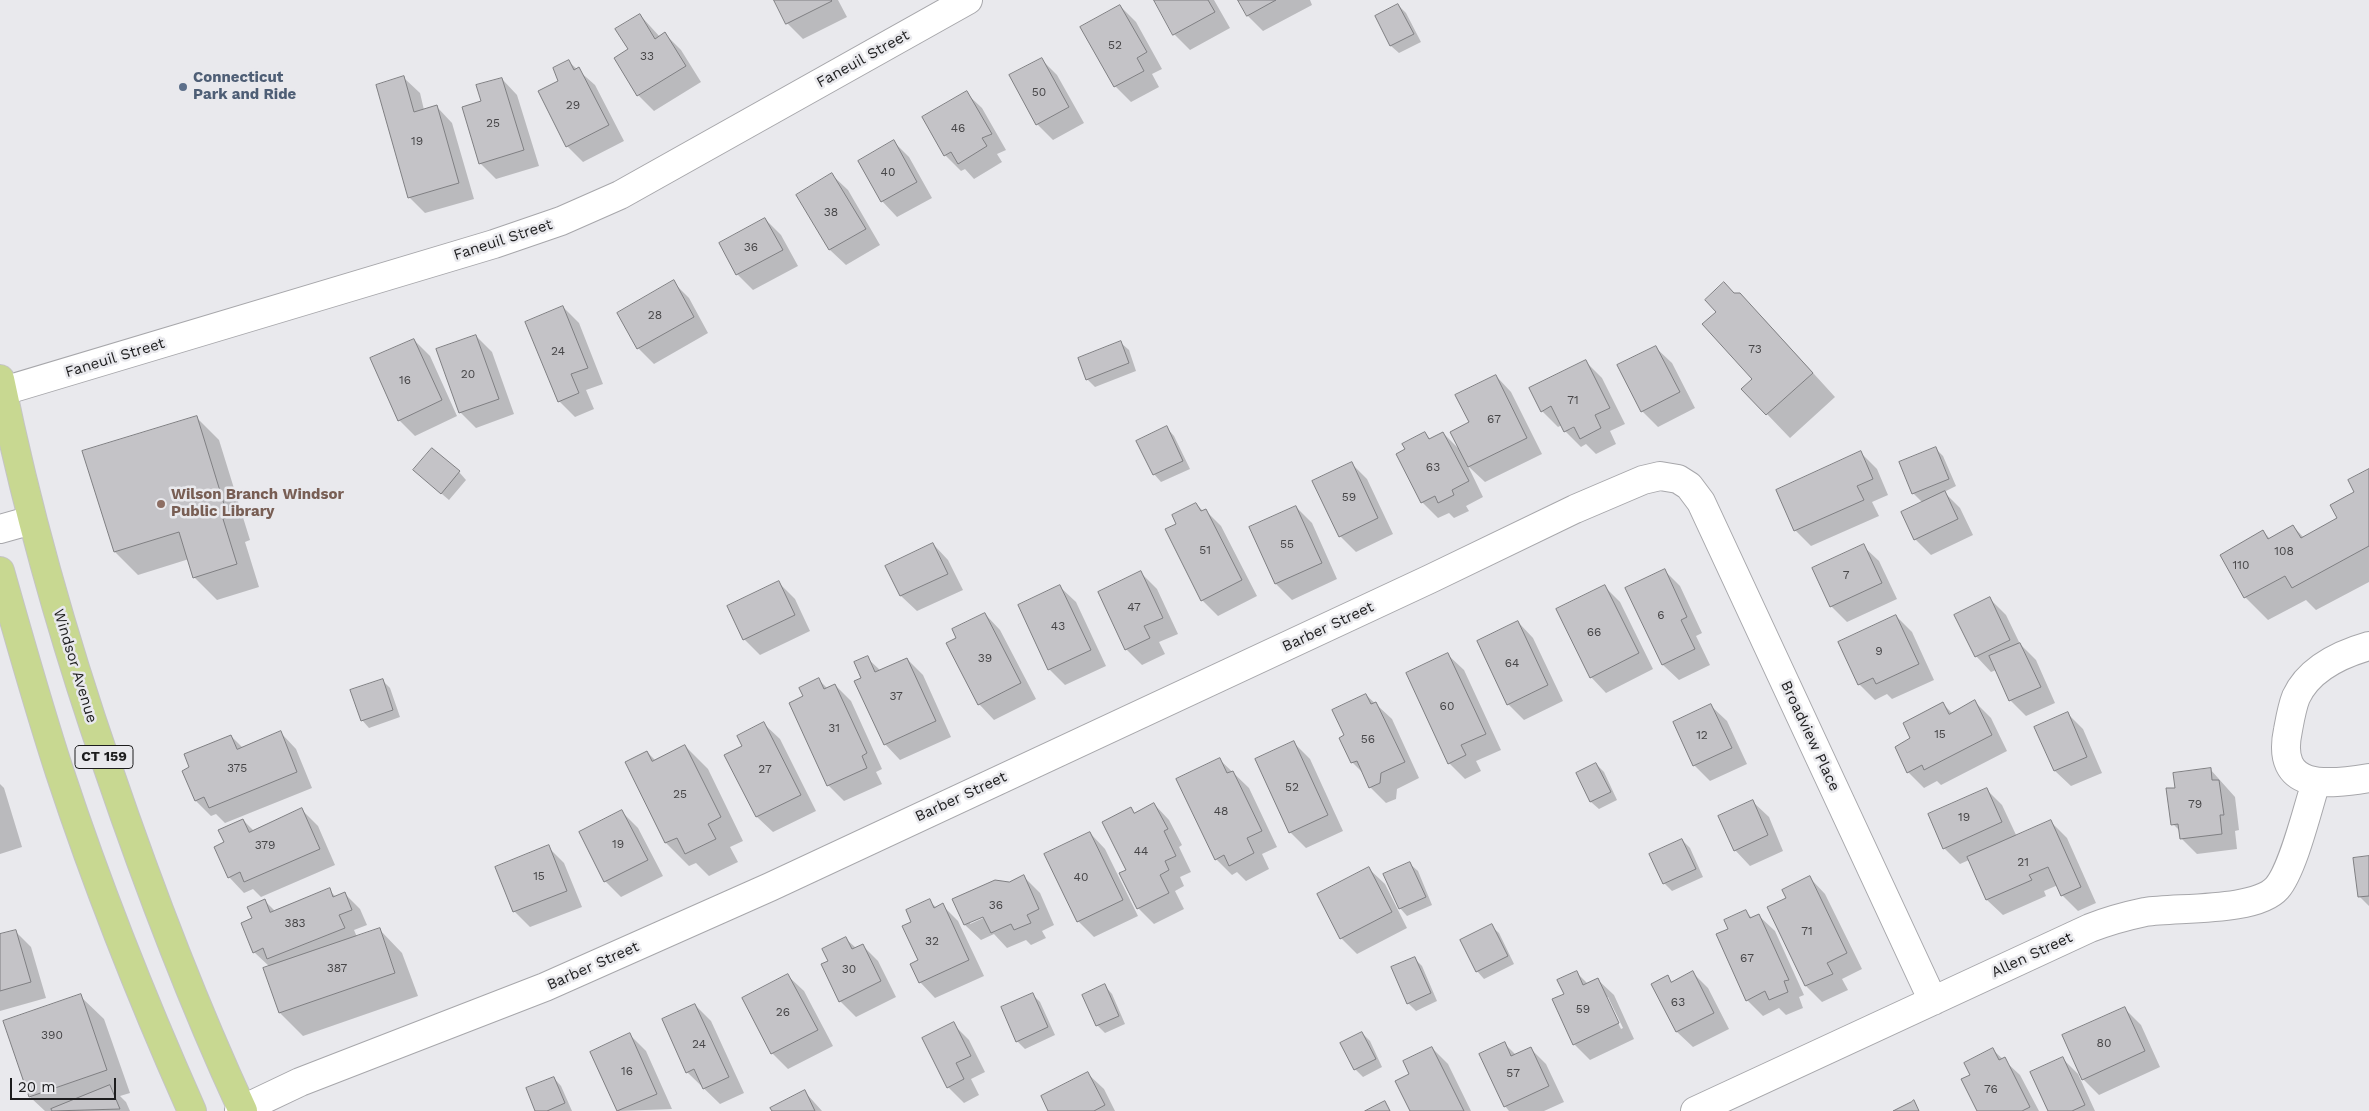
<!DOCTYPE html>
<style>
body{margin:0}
#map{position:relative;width:2369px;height:1111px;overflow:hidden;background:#e9e9ed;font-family:"Work Sans",sans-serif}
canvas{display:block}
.scale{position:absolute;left:10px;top:1078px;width:106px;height:22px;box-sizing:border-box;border:2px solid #1d1d1e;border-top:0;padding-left:6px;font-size:15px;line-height:18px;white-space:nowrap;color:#1d1d1e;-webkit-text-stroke:4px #e9e9ed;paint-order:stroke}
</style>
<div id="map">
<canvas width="2369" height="1111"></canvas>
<div class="scale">20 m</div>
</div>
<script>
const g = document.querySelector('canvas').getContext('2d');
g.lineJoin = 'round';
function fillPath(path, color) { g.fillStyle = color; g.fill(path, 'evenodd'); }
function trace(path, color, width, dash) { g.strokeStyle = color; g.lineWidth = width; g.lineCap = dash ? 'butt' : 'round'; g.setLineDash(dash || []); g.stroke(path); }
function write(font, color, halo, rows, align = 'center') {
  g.font = font + ' "Work Sans",sans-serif'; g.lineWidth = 5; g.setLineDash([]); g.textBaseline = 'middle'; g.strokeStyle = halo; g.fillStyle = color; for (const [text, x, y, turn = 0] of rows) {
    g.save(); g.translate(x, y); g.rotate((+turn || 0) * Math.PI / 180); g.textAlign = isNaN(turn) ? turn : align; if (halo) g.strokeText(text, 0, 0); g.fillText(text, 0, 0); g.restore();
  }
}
const shadow = new Path2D(`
 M776,0H838L847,17L803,39L787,23Z
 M1155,0H1214L1230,28L1190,50L1174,34Z
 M1239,0H1310L1312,5L1263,31L1248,16Z
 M1398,5L1406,13L1421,42L1399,53L1391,46L1376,16Z
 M1120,6L1136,22L1162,69L1152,74L1159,87L1131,102L1115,86L1082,28Z
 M640,15L660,37L665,34L681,50L701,82L654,111L638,95L629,50Z
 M1041,59L1057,75L1084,123L1053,140L1037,124Z
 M569,62L595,85L624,141L583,162L567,146L560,81Z
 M404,78L420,93L424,110L437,107L452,123L474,199L425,213L409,197Z
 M502,79L517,95L539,166L496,179L480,163L483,102Z
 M966,93L982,108L1006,150L997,154L1002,162L974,179L965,169L961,171L945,155Z
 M894,142L909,157L932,198L897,217L882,201Z
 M832,175L848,190L880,245L846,265L830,250L798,195Z
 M765,219L781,235L798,266L753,290L737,274Z
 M673,282L689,298L708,333L654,364L638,348Z
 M1735,294H1739L1763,318L1835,397L1790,438L1743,389L1754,379Z
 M563,307L579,323L603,384L586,390L594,409L575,417L559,401Z
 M476,336L492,352L514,414L476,428L460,412Z
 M414,340L430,356L457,416L415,436L399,420Z
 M1121,343L1129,350L1136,371L1095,387L1087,379Z
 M1656,348L1672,363L1695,408L1658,427L1642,411Z
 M1586,362L1602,378L1625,424L1610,431L1616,444L1596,454L1586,444L1581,447L1565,431L1562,425L1558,427L1542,411ZM1580,425L1569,430V428Z
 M1496,376L1511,392L1542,454L1485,482L1468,466L1483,497L1466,506L1469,511L1454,518L1449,513L1438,518L1422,502L1398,455L1425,434L1431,440L1443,433L1461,451L1471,423Z
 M196,417L219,440L250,540L245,542L259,587L217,600L194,577L189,559L138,575L115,552Z
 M1167,428L1174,436L1190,469L1161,482L1154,474Z
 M1935,448L1943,456L1956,486L1944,492L1960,508L1973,535L1931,555L1915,539L1903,512L1923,503L1913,493Z
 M1861,453L1877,469L1888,495L1872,502L1879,516L1811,546L1795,530Z
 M1352,464L1367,479L1393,534L1356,552L1340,536Z
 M2369,470V582L2316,610L2306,600L2268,620L2245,597L2263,531L2270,539L2293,526L2304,538L2339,519Z
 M459,472L466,480L449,500L422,477Z
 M1196,504L1203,511L1205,510L1221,526L1257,596L1218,616L1202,600L1178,524Z
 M1296,507L1312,523L1337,579L1292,600L1276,584L1250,528Z
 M933,544L948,560L963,590L917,611L901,596L887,566Z
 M1863,546L1879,561L1897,599L1847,622L1831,606Z
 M1664,570L1680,586L1702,633L1696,636L1710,665L1679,680L1663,665L1627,588Z
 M1141,573L1157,589L1178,634L1159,642L1165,654L1142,665L1126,649Z
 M779,583L795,599L810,631L760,655L744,639Z
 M1604,586L1620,602L1653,669L1606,693L1591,677Z
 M1060,587L1076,602L1106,666L1065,685L1049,669Z
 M1990,599L2006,615L2020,644L2036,660L2055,703L2026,716L2010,700L1996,670L1991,672L1976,656Z
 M985,614L1000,630L1036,699L994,720L979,704L958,638Z
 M1896,616L1912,632L1934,680L1892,699L1887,694L1875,700L1859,684L1839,642Z
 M1518,622L1533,638L1563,701L1524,720L1508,704Z
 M1448,655L1464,670L1501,750L1476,761L1481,771L1465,779L1449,763Z
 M867,658L881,671L907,659L923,675L951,737L900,760L885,744L863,679Z
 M382,680L390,688L400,717L369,728L362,720Z
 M819,680L828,689L835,685L851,701L882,769L876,772L882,784L844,801L828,785Z
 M1366,695L1392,719L1419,778L1397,789L1396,799L1386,803L1370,787L1365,775L1352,762L1346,736Z
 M1975,702L1991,718L2007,751L1941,785L1937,781L1924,788L1908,772L1912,739L1943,704L1952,713Z
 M1711,706L1727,721L1747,764L1710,781L1694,765Z
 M2068,714L2083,729L2102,773L2071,786L2055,771Z
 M764,724L780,739L816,811L773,832L757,817L726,756L743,747Z
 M281,733L296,749L312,788L225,823L216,814L211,816L196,801L231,736L243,748Z
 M1294,743L1310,759L1343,831L1306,848L1290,832Z
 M685,746L708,769L743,841L730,847L738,862L709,876L696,863L689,866L666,843L647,752L655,760Z
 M1220,760L1249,788L1277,847L1262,854L1269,869L1246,881L1237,872L1232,875L1216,859Z
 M1596,764L1604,772L1617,800L1599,809L1591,802L1577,774Z
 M2210,769L2235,797L2239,830L2235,831L2237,849L2197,854L2182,839L2181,832L2173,824L2176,789Z
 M0,784L4,788L22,847L0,854Z
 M1986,789L2002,805L2017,837L2051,822L2067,838L2096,903L2078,911L2062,895L2058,885L2044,891L2046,896L2003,915L1987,900L1969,860L1960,864L1944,848Z
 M1753,802L1769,817L1783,851L1750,866L1735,850Z
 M1154,804L1169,820L1182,845L1179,847L1191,872L1180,877L1184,886L1175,891L1184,909L1154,924L1138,908L1128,870L1130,808L1135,813Z
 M302,810L318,826L335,865L261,897L253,889L244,893L229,877L226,843L243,820L254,831Z
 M622,812L638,828L663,876L621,897L605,881L581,833Z
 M1090,833L1105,849L1138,916L1094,937L1078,921Z
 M1682,840L1690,848L1703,877L1672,891L1664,883Z
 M548,847L564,863L582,907L530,927L514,911Z
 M2369,857V906L2359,896Z
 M1410,864L1418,871L1432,905L1407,916L1400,908Z
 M1369,869L1385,884L1407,928L1357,954L1341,938Z
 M1024,877L1040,893L1054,925L1042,931L1046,938L1031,945L1026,940L1007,948L994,934L981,940L965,925L1009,884ZM989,913L990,915L970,924V921Z
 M1810,878L1825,894L1862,969L1842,979L1848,990L1822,1002L1806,986L1769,907L1788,898Z
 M329,890L336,897L344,893L360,909L367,925L354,930L357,937L379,929L402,953L418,996L303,1036L280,1013L270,967L254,952L253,919L265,901L275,911Z
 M929,901L937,908L942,905L958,921L984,976L935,998L920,982V960L913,922Z
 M1746,912L1752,918L1759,916L1775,931L1804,995L1799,997L1803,1008L1786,1015L1779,1008L1763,1016L1747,1000L1729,930Z
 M1491,926L1499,933L1514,964L1484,979L1477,971Z
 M15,931L31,947L46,998L0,1011V936Z
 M846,939L856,948L862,945L878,961L896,997L856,1017L840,1001L830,961Z
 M1414,958L1422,966L1437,1001L1416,1011L1408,1003Z
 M1577,973L1588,984L1598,980L1614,995L1634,1039L1590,1060L1574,1044L1565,995ZM1606,997H1608L1623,1028L1621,1029Z
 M1693,973L1708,988L1729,1029L1693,1047L1677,1032L1653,984L1667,977L1673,983Z
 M788,976L804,991L833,1046L788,1069L772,1053Z
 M1105,986L1112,994L1125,1024L1105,1033L1097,1025Z
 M1032,994L1040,1002L1055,1035L1025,1049L1018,1042L1002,1008Z
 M80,996L104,1019L130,1093L120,1096L126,1102L130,1111H45L30,1097L5,1022Z
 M695,1005L711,1021L744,1093L720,1104L687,1072Z
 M2125,1009L2141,1025L2160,1067L2099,1095L2083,1079Z
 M953,1024L969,1040L985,1072L971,1079L979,1095L964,1103L948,1087Z
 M1362,1033L1370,1041L1382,1067L1363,1077L1355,1069Z
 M630,1035L646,1051L672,1109L619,1111L592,1052Z
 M1504,1043L1516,1055L1531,1049L1546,1064L1564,1102L1544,1111H1509L1505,1106Z
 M1432,1048L1448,1064L1471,1111H1411V1074Z
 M1993,1050L2020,1075L2039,1111H1979L1972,1076Z
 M2062,1058L2078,1074L2095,1111H2049Z
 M1088,1074L1104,1089L1115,1111H1049Z
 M554,1078L561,1086L572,1111H537Z
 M805,1092L822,1111H773Z`);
const building = new Path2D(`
 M774,0H831L832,1L786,24Z
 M1154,0H1208L1215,12L1173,35Z
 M1238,0H1276L1247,16Z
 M1398,4L1414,34L1390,46L1375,16Z
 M1120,5L1147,52L1137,58L1144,71L1114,87L1080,27Z
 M640,14L655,39L665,32L686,66L637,96L614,58L628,49L615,29Z
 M1042,58L1069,107L1036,125L1009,75Z
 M569,60L574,70L579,67L609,125L566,147L538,91L558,81L553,68Z
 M404,76L414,112L437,105L459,183L408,198L376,85Z
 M502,78L524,150L479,164L462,107L481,101L476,85Z
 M967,91L992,134L982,138L987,146L958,164L951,152L944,156L922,117Z
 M894,140L917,182L881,202L858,161Z
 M832,173L866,229L829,250L796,195Z
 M765,218L783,250L736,275L719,243Z
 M674,280L694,317L637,349L617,313Z
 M1724,282L1734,293H1740L1813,373L1766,415L1741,389L1752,379L1702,324L1716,312L1705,300Z
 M563,306L588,368L571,374L579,393L558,402L525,322Z
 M476,335L499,399L459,413L436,349Z
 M414,339L442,400L398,421L370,358Z
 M1121,341L1129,363L1086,380L1078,358Z
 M1656,346L1680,392L1641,412L1617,365Z
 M1586,360L1610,408L1595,415L1601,428L1580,439L1574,427L1564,432L1551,406L1541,412L1529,388Z
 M1496,375L1527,438L1468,467L1450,432L1469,422L1455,395Z
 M197,416L228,517L223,519L237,564L193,578L179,532L114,552L82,451Z
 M1167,426L1183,461L1153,475L1136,441Z
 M1425,432L1429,439L1443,432L1469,481L1452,490L1454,495L1438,503L1435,496L1421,503L1396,454L1405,449L1402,444Z
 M1936,447L1949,479L1912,494L1899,462Z
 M432,448L460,471L441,494L413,470Z
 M1861,451L1873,479L1857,486L1864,500L1794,531L1776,490Z
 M1352,462L1378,518L1339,537L1312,481Z
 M2369,469V546L2292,588L2285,576L2244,598L2220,555L2263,530L2268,539L2293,525L2301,538L2337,518L2330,505L2354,492L2348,480Z
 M1945,491L1958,519L1914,540L1901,512Z
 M1196,503L1201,511L1206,509L1242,580L1201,601L1165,529L1176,524L1172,515Z
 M1296,506L1322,563L1275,584L1249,527Z
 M933,543L948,574L900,596L885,566Z
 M1864,544L1882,583L1830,607L1812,568Z
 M1665,569L1687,617L1681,620L1695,649L1662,665L1625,588Z
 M1141,571L1163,618L1144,626L1150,638L1125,650L1098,592Z
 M779,581L795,615L743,640L727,606Z
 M1060,585L1091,650L1048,670L1018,605Z
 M1605,585L1639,653L1590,678L1556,609Z
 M1990,597L2010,640L1975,657L1954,615Z
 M985,613L1021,683L978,705L946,643L956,638L952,629Z
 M1896,615L1919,664L1876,684L1873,678L1858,685L1838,642Z
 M1518,621L1548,685L1507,705L1477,641Z
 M2020,643L2041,687L2009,701L1989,656Z
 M1448,653L1486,734L1461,745L1466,755L1448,764L1406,673Z
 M868,656L875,672L907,658L936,721L884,745L854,681L861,678L854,662Z
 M819,678L824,689L835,684L867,753L862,756L867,768L827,786L789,703L803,696L799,688Z
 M383,679L393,710L361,721L350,690Z
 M1366,694L1371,704L1376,702L1405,762L1381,773L1380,783L1369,788L1357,761L1351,763L1339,738L1344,735L1332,710Z
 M1975,700L1992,735L1924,770L1922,765L1907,773L1895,747L1910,738L1903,723L1943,702L1949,714Z
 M1711,704L1732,748L1693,766L1673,722Z
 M2068,712L2087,757L2054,771L2034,727Z
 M764,722L801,795L756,817L724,755L742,746L737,736Z
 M281,731L297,772L209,808L204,797L195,801L182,771L189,767L184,754L231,735L237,749Z
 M1294,741L1328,815L1289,833L1255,759Z
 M685,745L721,817L708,824L716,839L685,854L677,838L665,843L625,762L647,751L652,761Z
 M1220,758L1227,773L1233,771L1262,831L1247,838L1254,853L1229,866L1224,855L1215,860L1176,779Z
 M1596,763L1611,792L1590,802L1576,773Z
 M2211,768L2212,780H2219L2224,815H2220L2222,834L2180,839L2178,824L2171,825L2166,788H2175L2173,773Z
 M1987,788L2002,822L1943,849L1928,814Z
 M1753,800L1768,835L1734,851L1718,816Z
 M1154,803L1168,829L1164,831L1176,856L1165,861L1169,870L1160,875L1169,893L1137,909L1119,873L1126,870L1102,822L1131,807L1134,813Z
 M302,808L320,849L244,882L240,872L228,878L214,847L224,842L218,830L243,819L249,832Z
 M622,810L648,860L604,882L579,832Z
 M2051,820L2081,887L2061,896L2048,867L2029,875L2032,880L1986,900L1967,857Z
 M1090,832L1123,900L1077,922L1044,854Z
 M1682,839L1696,869L1663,884L1649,854Z
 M549,845L567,891L513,912L495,867Z
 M2369,856V896L2358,897L2353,858Z
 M1410,862L1426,897L1399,909L1383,874Z
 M1369,867L1392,912L1340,939L1317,894Z
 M1024,875L1039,909L1027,915L1031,923L1014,930L1011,924L991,933L983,917L964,925L952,899L995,880L1009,882Z
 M1810,876L1847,953L1827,963L1833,974L1805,986L1767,907L1786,898L1782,890Z
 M330,888L333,897L345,892L352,910L339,915L345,928L267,959L263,948L253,953L241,923L252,918L247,907L265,899L270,912Z
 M930,899L934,908L943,903L969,960L919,983L910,964L918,960L902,926L911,922L906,910Z
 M1746,910L1750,918L1759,914L1789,980L1784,981L1788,992L1769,1000L1765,991L1746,1001L1716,934L1728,929L1724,920Z
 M1492,924L1508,956L1476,972L1460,940Z
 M380,928L395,973L279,1013L263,968Z
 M16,930L31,982L0,991V934Z
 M846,937L852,949L863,944L881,981L839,1002L821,964L828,961L822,949Z
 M1415,957L1431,993L1407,1004L1391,967Z
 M1577,971L1583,985L1598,978L1619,1023L1573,1045L1552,999L1564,994L1557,980Z
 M1693,971L1714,1013L1676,1032L1651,984L1668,975L1671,982Z
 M788,974L818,1030L771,1054L742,998Z
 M1105,984L1119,1016L1096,1026L1082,995Z
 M1033,993L1048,1027L1016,1042L1001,1007Z
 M81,994L107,1070L29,1097L3,1021Z
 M695,1004L729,1077L703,1089L694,1069L686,1073L662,1019Z
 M2125,1007L2145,1051L2082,1080L2062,1035Z
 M954,1022L971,1056L956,1063L964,1079L947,1088L922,1038Z
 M1362,1032L1376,1059L1354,1070L1340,1043Z
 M630,1033L657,1094L617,1111L590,1052Z
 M1505,1042L1511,1056L1531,1047L1549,1086L1504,1107L1479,1054Z
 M1432,1047L1464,1111H1410L1395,1081L1409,1074L1403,1061Z
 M1993,1048L1999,1060L2005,1057L2030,1107L2022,1111H1977L1961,1079L1970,1075L1964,1063Z
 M2063,1057L2085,1105L2072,1111H2048L2030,1072Z
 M1088,1072L1105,1105L1094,1111H1048L1041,1096Z
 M554,1077L565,1103L547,1111H535L526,1088Z
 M110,1085L120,1109L52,1111L51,1109Z
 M805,1090L815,1111H772L770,1108Z
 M1914,1100L1919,1111H1893L1911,1102Z
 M1385,1101L1390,1111H1365Z`);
const minor = new Path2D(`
 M0,392L494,244L561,221L620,195L968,0
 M0,529L32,520
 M2369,646C2341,654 2309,669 2296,697C2292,707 2290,719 2288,730C2275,791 2327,785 2369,778
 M239,1111L300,1082L545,987L770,887L1430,579L1575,509L1643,480L1660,476L1678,479L1689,486L1701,502L1933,1001
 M1695,1111L2090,928C2108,921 2126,916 2145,912C2178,907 2256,912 2277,888C2293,870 2308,807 2316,782`);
const primary = new Path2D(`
 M0,379C27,511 64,641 108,768C148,885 191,999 243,1111
 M0,571C19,638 38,706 60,773C98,888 143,1001 192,1111`);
const markers = [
 [183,87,5,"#5c6f8a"],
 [161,504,5,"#8d6e63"]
];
const numberNames = [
 ["52",1115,45],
 ["33",647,56],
 ["50",1039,92],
 ["29",573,105],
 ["25",493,123],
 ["46",958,128],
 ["19",417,141],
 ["40",888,172],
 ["38",831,212],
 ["36",751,247],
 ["28",655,315],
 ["73",1755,349],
 ["24",558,351],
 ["20",468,374],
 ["16",405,380],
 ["71",1573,400],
 ["67",1494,419],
 ["63",1433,467],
 ["59",1349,497],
 ["55",1287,544],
 ["51",1205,550],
 ["108",2284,551],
 ["110",2241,565],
 ["7",1846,575],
 ["47",1134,607],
 ["6",1661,615],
 ["43",1058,626],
 ["66",1594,632],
 ["9",1879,651],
 ["39",985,658],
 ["64",1512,663],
 ["37",896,696],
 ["60",1447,706],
 ["31",834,728],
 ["15",1940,734],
 ["12",1702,735],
 ["56",1368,739],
 ["375",237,768],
 ["27",765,769],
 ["52",1292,787],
 ["25",680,794],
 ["79",2195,804],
 ["48",1221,811],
 ["19",1964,817],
 ["19",618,844],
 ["379",265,845],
 ["44",1141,851],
 ["21",2023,862],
 ["15",539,876],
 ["40",1081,877],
 ["36",996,905],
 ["383",295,923],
 ["71",1807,931],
 ["32",932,941],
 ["67",1747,958],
 ["387",337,968],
 ["30",849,969],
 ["63",1678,1002],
 ["59",1583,1009],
 ["26",783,1012],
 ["390",52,1035],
 ["80",2104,1043],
 ["24",699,1044],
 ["16",627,1071],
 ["57",1513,1073],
 ["76",1991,1089]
];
const shields = [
 [104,757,58]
];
const shieldNames = [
 ["CT 159",104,757]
];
const streetNames = [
 ["Faneuil Street",863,59,-29],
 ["Faneuil Street",503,240,-18],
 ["Faneuil Street",115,358,-17],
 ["Barber Street",1328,627,-25],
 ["Windsor Avenue",75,666,73],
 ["Broadview Place",1810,736,65],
 ["Barber Street",961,797,-25],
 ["Allen Street",2032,955,-25],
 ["Barber Street",593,966,-24]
];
const serviceNames = [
 ["Connecticut",193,78],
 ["Park and Ride",193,95]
];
const educationNames = [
 ["Wilson Branch Windsor",171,495],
 ["Public Library",171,512]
];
fillPath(shadow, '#0003');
fillPath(building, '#c4c3c7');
trace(building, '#7f7f82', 1);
trace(minor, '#a7a7ab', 30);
trace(primary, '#c4c4c4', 30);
trace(minor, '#fff', 28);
trace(primary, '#c8d891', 28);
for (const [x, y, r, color] of markers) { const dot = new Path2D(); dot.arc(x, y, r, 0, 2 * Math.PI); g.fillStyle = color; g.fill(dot); trace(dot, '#e9e9ed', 2); }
write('12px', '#474648', null, numberNames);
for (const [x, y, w] of shields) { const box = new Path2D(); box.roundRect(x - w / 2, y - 11.5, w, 23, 4); g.fillStyle = '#e9e9ed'; g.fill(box); trace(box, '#1d1d1e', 1); }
write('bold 14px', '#1d1d1e', null, shieldNames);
write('15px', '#1d1d1e', '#e9e9ed', streetNames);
write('bold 15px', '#4e5e75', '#e9e9ed', serviceNames, 'left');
write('bold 15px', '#785e54', '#e9e9ed', educationNames, 'left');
</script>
